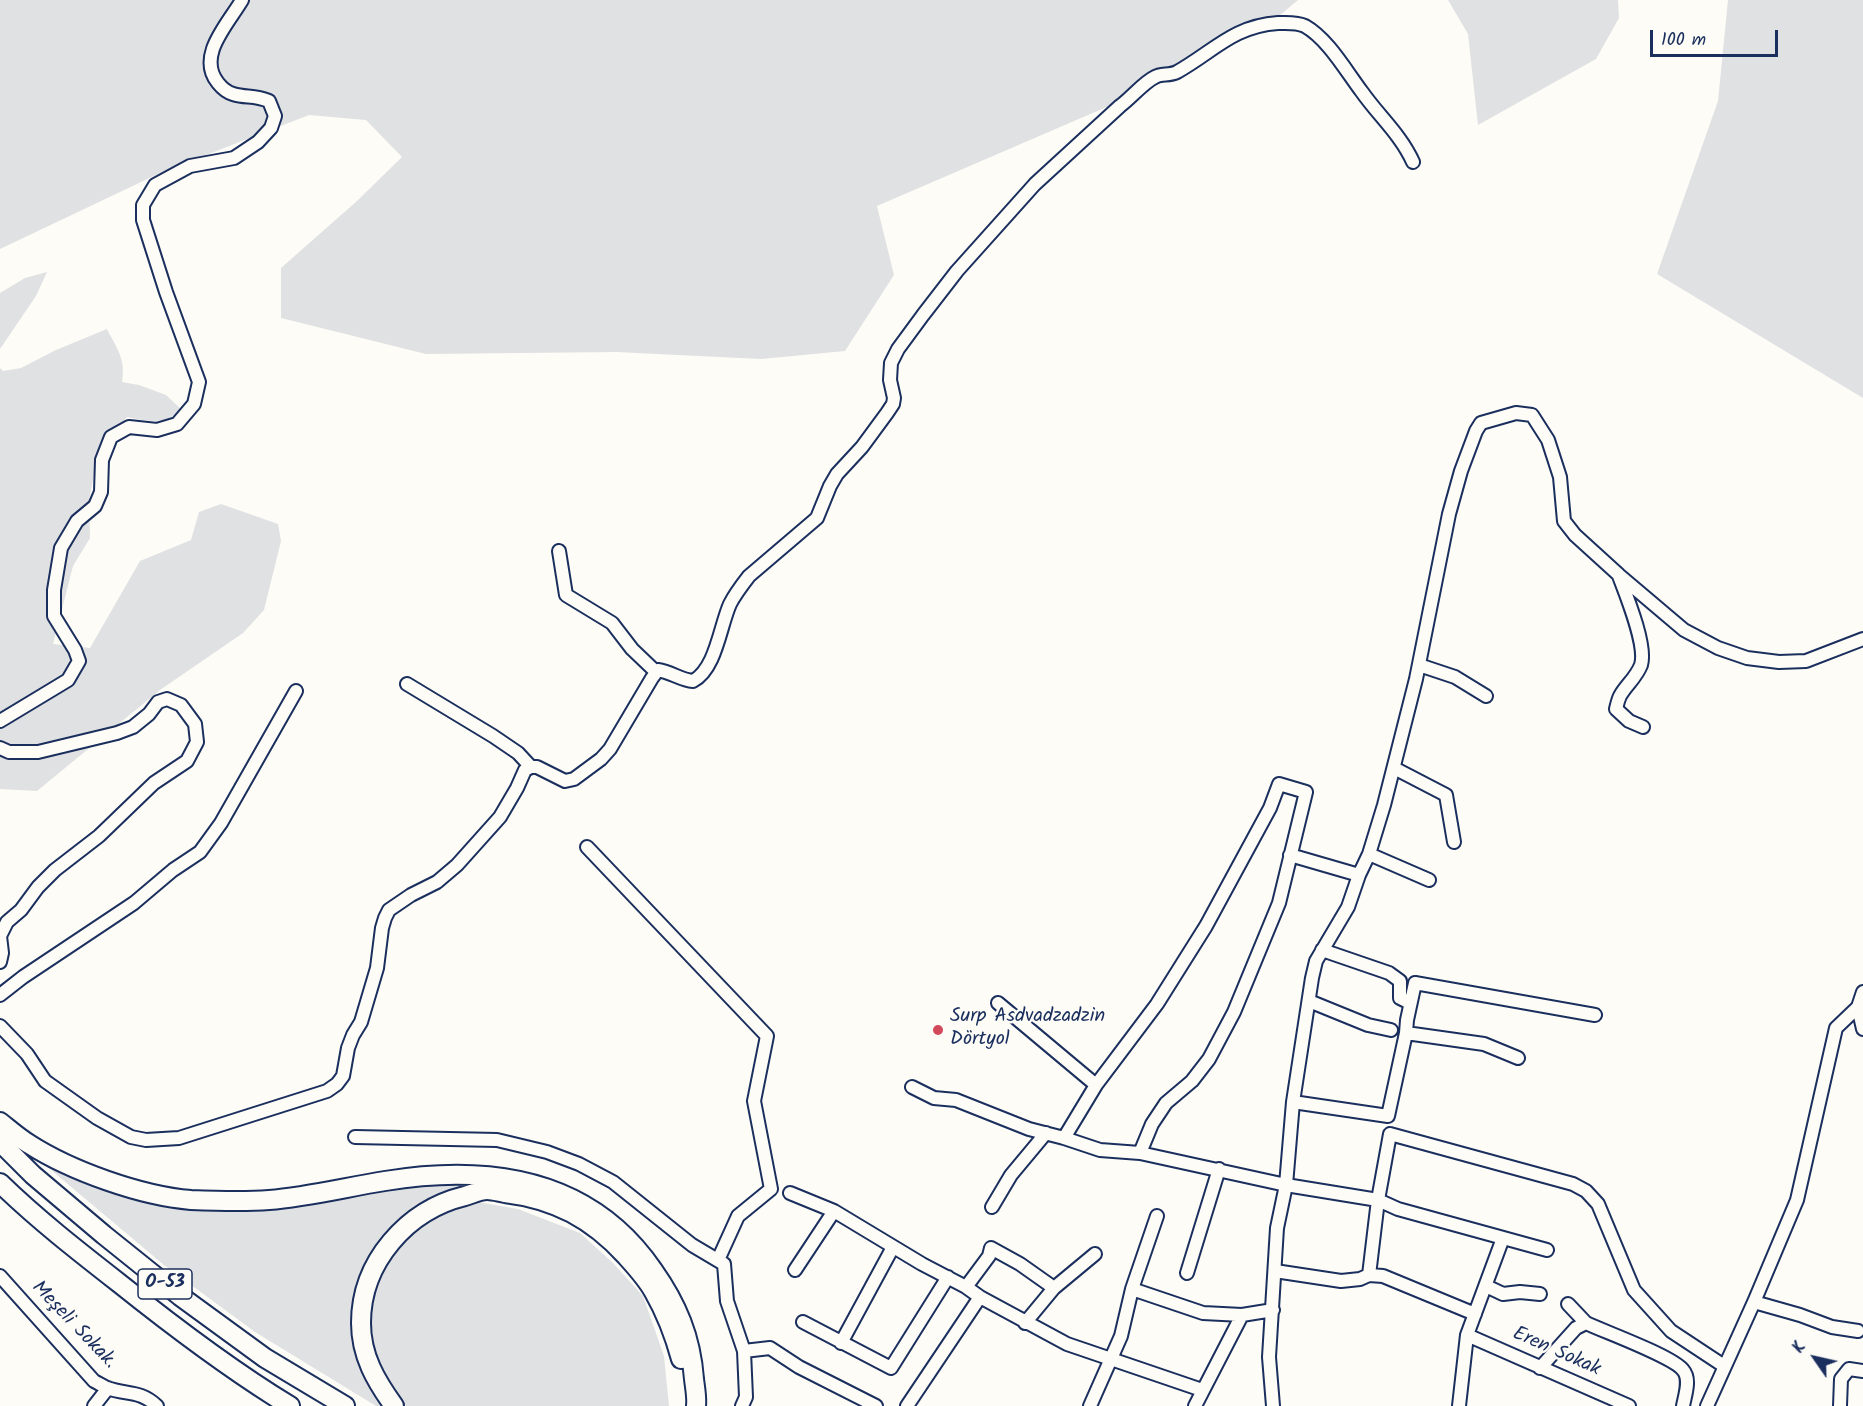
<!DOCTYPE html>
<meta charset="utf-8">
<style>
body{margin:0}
#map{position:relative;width:1863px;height:1406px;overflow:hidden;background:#fdfcf7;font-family:Kalam,sans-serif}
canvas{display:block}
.north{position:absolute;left:1785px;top:1328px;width:60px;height:60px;-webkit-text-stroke:4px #fdfcf7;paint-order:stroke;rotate:304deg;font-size:16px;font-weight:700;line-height:24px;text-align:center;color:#1b2f5e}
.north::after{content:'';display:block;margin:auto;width:21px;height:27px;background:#1b2f5e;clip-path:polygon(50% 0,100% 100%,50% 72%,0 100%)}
.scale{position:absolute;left:1650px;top:30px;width:128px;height:27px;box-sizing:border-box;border:3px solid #1b2f5e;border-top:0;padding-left:8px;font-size:18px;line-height:21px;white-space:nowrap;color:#1b2f5e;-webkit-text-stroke:4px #fdfcf7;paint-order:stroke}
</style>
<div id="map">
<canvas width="1863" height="1406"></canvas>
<div class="north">K</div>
<div class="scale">100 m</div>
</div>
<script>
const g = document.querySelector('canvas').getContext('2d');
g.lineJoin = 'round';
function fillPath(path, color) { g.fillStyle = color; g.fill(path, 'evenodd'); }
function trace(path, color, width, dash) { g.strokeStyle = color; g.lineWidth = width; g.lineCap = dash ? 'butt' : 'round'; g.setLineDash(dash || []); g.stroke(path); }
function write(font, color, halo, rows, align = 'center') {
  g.font = font + ' Kalam,sans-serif'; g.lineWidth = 5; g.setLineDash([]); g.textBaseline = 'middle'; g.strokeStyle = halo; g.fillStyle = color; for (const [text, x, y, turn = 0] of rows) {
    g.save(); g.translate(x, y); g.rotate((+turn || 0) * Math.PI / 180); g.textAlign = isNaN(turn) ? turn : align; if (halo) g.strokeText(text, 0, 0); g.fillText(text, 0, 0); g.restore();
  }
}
const green = new Path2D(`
 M0,0H1298L1279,16L1146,90L877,206L894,275L845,351L761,359L616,352L426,354L281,318V268L357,201L402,157L366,120L309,115L160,173L0,249Z
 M1448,0H1618L1619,18L1596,59L1478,125L1468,34Z
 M1728,0H1863V398L1657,274L1718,101Z
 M47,272L36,296L0,349V293L25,278Z
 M107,329C117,349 126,359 122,382L139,385L166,395L181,409C166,426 147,421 127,417L99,449L89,500L90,538L73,566L53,644L90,648L140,561L191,540L199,512L221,504L278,524L281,541L264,610L243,633L160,690L37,791L0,789V368L3,371L21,368L56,350Z
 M32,1154L154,1200L361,1192L428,1184L500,1185L476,1186L448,1192L412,1209L387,1230L363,1269L355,1301L388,1406H376L255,1332L164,1265Z
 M472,1201L518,1209L580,1233L613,1263L643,1296L664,1356L669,1406H406L389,1387L375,1350L371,1322L374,1291L389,1260L409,1230Z`);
const minor = new Path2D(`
 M559,551L566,595L612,623L632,649L655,671L658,670
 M1619,576C1627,597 1647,646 1641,665C1636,678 1626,685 1620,696C1618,700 1617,705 1616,709L1629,721L1643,727
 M1419,665L1455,677L1486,696
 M407,684L493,736L518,753L531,767
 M0,721L68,680L79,661L75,650L54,616V590L61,548L77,521L95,506L101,492L102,460L111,437L129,427L157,430L177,424L194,404L199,382L166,292L143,220V205L155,185L190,166L234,158L258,142L271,128L275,116L269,101C254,95 246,98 233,94C226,92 222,88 218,83C196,56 228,24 242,0
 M0,748L9,752H38L117,733L133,727L149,714L158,702L167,699L181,705L195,724L197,742L187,761L154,783L99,836L55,870L38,887L21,910L7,922L0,936L2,953L0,962
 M1394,768L1446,795L1454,842
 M587,847L767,1036L754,1101L771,1189L738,1216L718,1260
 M1369,854L1429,880
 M1290,855L1359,875
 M1322,950L1389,973L1400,981V998L1410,1003
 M1863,992L1858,1007L1863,1029
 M0,995L23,977L134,903L173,870L200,852L221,823L296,691
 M1309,1001L1368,1025L1391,1030
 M998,1003L1096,1085
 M0,1026L27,1054L45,1081L97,1118L131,1137L146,1140L179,1138L327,1091L337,1084L343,1076L348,1048L353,1035L361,1022L377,968L382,928L385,918L389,910L411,895L437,882L457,865L500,817L517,788L525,770L531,767H537L565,781L574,779L601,759L610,749L652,678L658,670C671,672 681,680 693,681C716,669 720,626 730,604C735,594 742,585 749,576L817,518L830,486L837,474L862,447L887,413L893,404L894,398L890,380L891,363L898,349L923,315L957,271L1035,184L1120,106C1131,98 1144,82 1155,77C1161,73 1169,76 1177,72C1213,52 1233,26 1278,23C1287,23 1297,22 1305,26C1328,39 1346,71 1362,92C1378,115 1401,135 1413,162
 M1406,1033L1484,1044L1518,1058
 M912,1087L934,1098L956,1100L1029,1129L1064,1138L1100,1150L1140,1153L1286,1185L1378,1200L1398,1209L1547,1250
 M1293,1102L1388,1116L1406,1033L1407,1020L1415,983L1595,1015
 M355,1137L497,1140L547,1152L579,1164L613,1182L692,1245L724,1264L727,1301L744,1351L746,1397L742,1406
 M1064,1138L1096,1085L1157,1004L1206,926L1270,808L1279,784L1306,792L1279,903L1234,1012L1209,1059L1192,1081L1166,1103L1152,1124L1140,1153
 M790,1193L834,1211L922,1264L966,1287L980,1297L1067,1344L1202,1390
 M992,1207L1011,1175L1046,1133
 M795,1270L834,1211
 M1275,1271L1341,1281L1360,1279L1369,1275L1383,1276L1475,1314
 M1187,1273L1219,1169
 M1369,1275L1378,1200L1390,1134L1573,1184L1586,1191L1598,1204L1634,1290L1671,1331L1724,1366
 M0,1276L94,1381C98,1383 103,1386 107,1388C127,1395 140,1390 157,1406
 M1486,1286L1503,1294L1520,1292L1540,1294
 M966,1287L989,1256L991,1248L1020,1264L1054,1288
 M1132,1289L1203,1313L1242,1315L1273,1310
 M1754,1302L1800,1315L1832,1327L1858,1331
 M1568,1304L1586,1323
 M803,1322L891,1368L948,1277
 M1025,1323L1054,1288L1095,1254
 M1467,1335L1629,1406
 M841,1343L893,1247
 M744,1351L770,1348L799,1367L876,1406
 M1540,1368L1576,1328L1586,1323C1605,1332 1672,1356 1683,1370C1691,1379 1685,1395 1683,1406
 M94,1406L108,1388
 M907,1406L980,1297
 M1090,1406L1121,1336L1132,1289L1157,1216
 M1195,1406L1242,1315
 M1273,1406L1269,1357L1277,1228L1286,1185L1293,1102L1312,978L1316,961L1348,907L1359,875L1369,854L1384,805L1416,679L1449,514L1461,471L1476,431L1481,423L1516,413L1532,415L1548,440L1560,477L1564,521L1575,535L1619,575L1684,630L1718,648L1747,658L1779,662L1806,661L1863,639
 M1459,1406L1467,1335L1503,1238
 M1707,1406L1754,1302L1797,1200L1836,1028L1858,1007
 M1840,1406L1841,1379L1849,1369L1863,1371`);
const highway = new Path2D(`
 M0,1122C10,1130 19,1138 29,1144C71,1171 141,1196 191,1200C217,1201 243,1202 269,1200C308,1197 347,1187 385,1181C488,1164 590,1178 653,1270C677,1304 691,1337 694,1379C695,1388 697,1397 696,1406
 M0,1142L33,1175L104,1235L180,1296L265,1358L345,1406
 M0,1183C37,1219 78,1251 119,1283C174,1327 229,1369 290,1406
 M394,1406C376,1381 361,1356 361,1323C361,1262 407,1210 465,1196C472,1194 480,1190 487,1190C493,1190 499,1192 505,1193C555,1199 592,1219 626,1256C636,1267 647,1279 654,1292C666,1313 675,1337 681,1359`);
const markers = [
 [938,1030,6,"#d1495b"]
];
const shields = [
 [165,1284,54]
];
const shieldNames = [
 ["O-53",165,1284]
];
const poiNames = [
 ["Surp Asdvadzadzin",950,1018],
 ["Dörtyol",950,1041]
];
const streetNames = [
 ["Meşeli Sokak.",73,1326,46],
 ["Eren Sokak",1556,1353,24]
];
fillPath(green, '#e0e1e3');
trace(minor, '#1b2f5e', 16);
trace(highway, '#1b2f5e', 22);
trace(minor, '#fdfcf7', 12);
trace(highway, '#fdfcf7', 18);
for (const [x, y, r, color] of markers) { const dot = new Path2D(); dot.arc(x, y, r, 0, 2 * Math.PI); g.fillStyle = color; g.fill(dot); trace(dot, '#fdfcf7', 2); }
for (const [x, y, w] of shields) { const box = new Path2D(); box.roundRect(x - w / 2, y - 15, w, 30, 4.5); g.fillStyle = '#fdfcf7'; g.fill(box); trace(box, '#1b2f5e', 1.5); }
write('bold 18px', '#1b2f5e', null, shieldNames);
write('20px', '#1b2f5e', '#fdfcf7', poiNames, 'left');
write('20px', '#1b2f5e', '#fdfcf7', streetNames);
</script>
